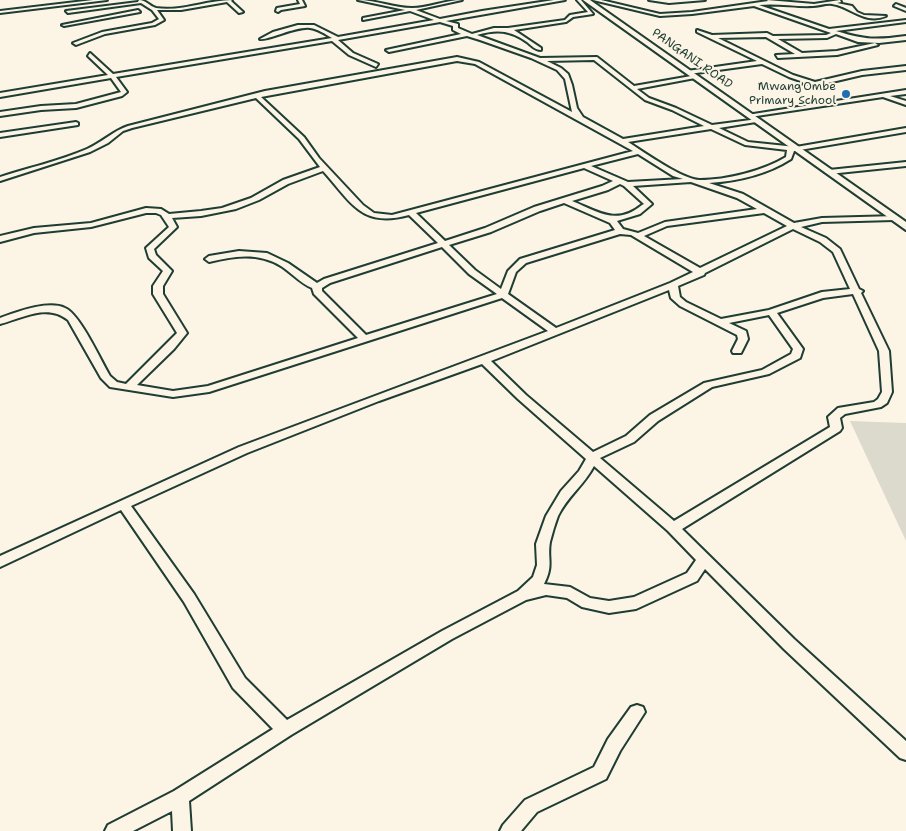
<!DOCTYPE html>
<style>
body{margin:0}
canvas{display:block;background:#fcf5e5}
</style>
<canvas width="906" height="831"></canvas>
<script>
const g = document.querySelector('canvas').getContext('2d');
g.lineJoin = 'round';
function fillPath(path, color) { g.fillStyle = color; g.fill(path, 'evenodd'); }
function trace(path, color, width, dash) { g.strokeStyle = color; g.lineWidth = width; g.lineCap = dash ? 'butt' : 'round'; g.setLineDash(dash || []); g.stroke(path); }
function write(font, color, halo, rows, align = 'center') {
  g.font = font + ' "Shantell Sans",sans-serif'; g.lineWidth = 4; g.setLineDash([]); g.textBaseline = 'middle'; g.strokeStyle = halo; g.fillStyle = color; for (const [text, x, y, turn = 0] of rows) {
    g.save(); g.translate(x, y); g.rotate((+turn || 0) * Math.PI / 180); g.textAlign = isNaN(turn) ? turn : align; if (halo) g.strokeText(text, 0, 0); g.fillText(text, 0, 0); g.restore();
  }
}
const green = new Path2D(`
 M850,421L906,423V542V541Z`);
const minor = new Path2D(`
 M93,0H107L0,13V11Z
 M139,0C146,0 149,6 156,8C181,12 207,0 232,0L231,1L243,12L239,13L227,2L181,10H157L164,20L155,25L105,34L76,45L73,43L102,32L152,23L159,19L152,10L141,3L68,13L66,11L138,2Z
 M298,0H302L305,6L281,10L278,12L276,11L277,8L300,4Z
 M358,0C376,0 394,8 412,8C429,8 445,0 462,0L416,10L440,19L482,11L554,0H565L446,21L458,24V28L472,34L494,28H508L565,20L570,15L588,12L577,0H581L593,14L573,17L566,22L514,30L541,48V50C535,50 532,46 527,42C510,30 497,29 477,35L540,58L597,57L634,86L697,75L695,78L637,89L649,98L676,108L712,125L758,119V121L756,122L719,128L748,142L796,147L906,128V132L794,151L791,159C766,175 738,181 709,183L743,194L794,223L822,218L897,216L898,218L894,220L822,222L801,227L826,238L840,249L859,289L863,291L861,293L889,351L892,392L887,403L881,407L845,414L840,418L842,428L840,431L682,529L794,639L906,741V760L900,758L784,649L705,569L697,581L636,609L609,613L582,607L567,598L546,595L526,600L452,639L291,735L189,801L191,831H173L172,811L133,831H105L108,825L174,791L273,729L233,688L184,602L121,510L0,567V556L239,447L548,331L502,298L209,392L173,397L110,387L101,378L68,320C47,303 23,318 0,324V318C17,312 48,300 65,308C80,314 101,361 110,376L117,382L126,384L177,333L153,294V286L163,271L149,258L146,248L169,227L161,215L156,213H146L91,227L34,233L0,242V236L34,228L91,223L146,208L161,209L169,214L201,211L222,208L251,198L283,180L320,167L299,139L256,98L132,128L123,131L108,143L90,152L0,181V177C28,168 59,161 87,149C101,143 113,131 128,126L265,91L457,57L479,62L572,112L565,79L557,70L531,58L480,40L467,36L389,52L386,50L461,34L453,30V26L440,22L338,40L353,53L378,64L376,67L349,55L332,41L116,77L127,92L122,96L76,108L41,110L0,116V112L41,106L76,104L121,92L111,78L0,97V93L108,75L88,56L90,53L113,74L332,38C325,34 318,29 310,28C296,26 267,41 260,39L273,32L298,25H314L338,37L434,20L410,11L363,20V18L405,10ZM594,60L645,100L672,110L704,126L623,139L583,117L577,108L572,85L568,74L561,68L547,61ZM457,61L475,64L633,151L392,215L374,213L363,205L319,158L304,137L261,97ZM711,129L745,145L787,150L786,157C763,171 726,180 700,180C683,180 644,152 628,142ZM638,154L673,176L683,179L628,182L591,166ZM584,168L613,181L602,186L534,207L485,228L445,241L416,213ZM323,171C352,203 361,228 409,215L438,243L324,279L317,283L288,263L267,253L239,251L209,256L205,259L209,262C234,256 258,252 281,266C292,273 300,283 312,288L314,294L358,338L208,386L173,391L137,385L174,349L187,333L163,294V286L172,271L156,255L154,249L177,227L172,218L201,216L236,209L259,200L288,184ZM691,182L737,198L757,209L665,222L638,233L623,229L617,221L640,214L652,204L633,186ZM620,184L624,186L644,204L642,205C616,226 599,212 572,201L608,190ZM564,203L610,223L615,230L520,259L508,271L501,289L475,270L449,245L491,232L540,211ZM764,213L787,226L700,268L644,236L667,226ZM793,229L820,242L833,252L850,289L822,292L769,310L721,319L686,302L680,297L678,286L704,275L705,273ZM620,234L631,235L693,272L670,283L556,328L508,294L516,272L526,263ZM442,247L469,274L497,294L366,335L322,291V288L330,283ZM669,290L671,298L680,306L737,335L738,339L732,351L733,353H741L748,339L746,331L729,323L769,315L793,349L791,354L762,370L704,383L650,415L626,436L593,452L526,395L491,361ZM853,294L879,351L882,392L878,399L874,402L838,408L828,417L830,427L674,521L600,458L634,442L658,421L712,387L769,374L800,358L803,349L777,313L823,298ZM482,364L518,399L586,459L579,471L561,491L546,516L536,544L537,565L533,577L518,591L442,631L287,720L245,678L194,594L131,506L247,453L379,401ZM594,466L668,531L696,560L687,573L634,597L609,601L590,598L570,587L544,584C554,565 547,559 550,542C552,534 555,524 558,516C567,497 584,485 594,466Z
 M593,0H601L660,14L692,12L768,1L767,0L814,4L840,0L841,2L837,3L852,6L857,12L864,15L886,16C864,25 852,7 832,4C826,3 819,6 813,6C795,7 777,3 759,5L829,29L906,20V22L836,31C865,40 876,40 906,36V40L879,43L858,42L836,34L827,38L778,39L802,53L837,51L875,43L878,45L837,55L778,58L776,55L795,54L766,37L718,38L793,75L815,82L862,71L906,66V70L862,75L815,86L789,77L762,64L689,74L687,71L757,61L697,32V30L712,35L767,33L773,36L826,35L831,33L754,6L692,14L660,16Z
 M649,0H705L669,3Z
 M896,4L906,8V11L894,6Z
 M138,10L140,12L64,26L62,25Z
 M906,90V94L890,96L906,101V105L883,97L750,117L747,115Z
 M76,122L78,123V125L0,137V133Z
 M906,162V166L829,174L825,172L829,170Z
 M637,705L643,707L645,712L620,751L606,779L537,812L521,831H500L503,825L525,800L594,767L608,739L631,707Z`);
const secondary = new Path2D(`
 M583,0H590L906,222V230Z`);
const markers = [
 [846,94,5,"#1f6fb2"]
];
const farStreetnames = [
 ["PANGANI ROAD",692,59,35]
];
const farPoinames = [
 ["Mwang'Ombe",836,87],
 ["Primary School",836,101]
];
fillPath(green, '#dcdacc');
trace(minor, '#1f3d34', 4);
trace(secondary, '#1f3d34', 4);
fillPath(minor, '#fcf5e5');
fillPath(secondary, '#fcf5e5');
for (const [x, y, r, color] of markers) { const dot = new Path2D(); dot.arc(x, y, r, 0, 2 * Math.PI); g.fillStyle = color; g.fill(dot); trace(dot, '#fcf5e5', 2); }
write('12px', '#1f3d34', '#fcf5e5', farStreetnames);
write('12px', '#1f3d34', '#fcf5e5', farPoinames, 'right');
</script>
